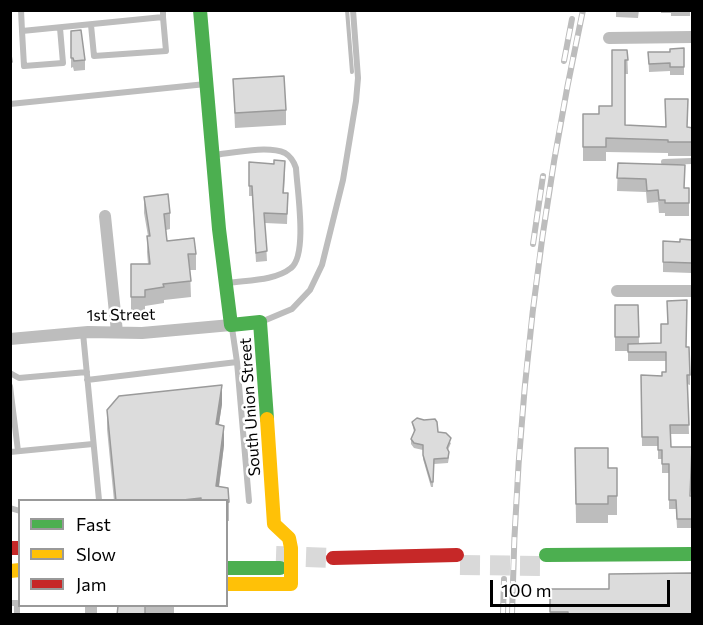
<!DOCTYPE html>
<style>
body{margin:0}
#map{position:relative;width:703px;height:625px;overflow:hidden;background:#fff;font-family:Commissioner,sans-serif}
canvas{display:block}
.frame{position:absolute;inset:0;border:12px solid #000;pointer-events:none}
.legend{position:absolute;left:18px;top:499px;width:210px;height:108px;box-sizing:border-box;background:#fff;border:2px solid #999;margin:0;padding:8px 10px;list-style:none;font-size:18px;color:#000}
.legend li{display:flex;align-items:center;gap:12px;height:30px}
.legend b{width:30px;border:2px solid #999}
.scale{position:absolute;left:490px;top:580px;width:180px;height:27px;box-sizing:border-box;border:3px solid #000;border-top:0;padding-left:8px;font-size:18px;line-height:21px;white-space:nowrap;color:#000;-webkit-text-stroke:4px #fff;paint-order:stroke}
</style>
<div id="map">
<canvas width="703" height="625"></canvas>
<div class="frame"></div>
<ul class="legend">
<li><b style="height:8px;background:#4caf50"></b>Fast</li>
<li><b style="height:8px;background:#ffc107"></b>Slow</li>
<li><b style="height:8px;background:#c62828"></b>Jam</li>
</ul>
<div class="scale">100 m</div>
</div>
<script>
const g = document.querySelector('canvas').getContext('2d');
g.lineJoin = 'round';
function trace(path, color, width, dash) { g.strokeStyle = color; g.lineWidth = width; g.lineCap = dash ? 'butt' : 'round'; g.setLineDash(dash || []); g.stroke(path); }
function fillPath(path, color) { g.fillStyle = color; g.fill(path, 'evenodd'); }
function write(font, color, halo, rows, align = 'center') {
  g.font = font + ' Commissioner,sans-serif'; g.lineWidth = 5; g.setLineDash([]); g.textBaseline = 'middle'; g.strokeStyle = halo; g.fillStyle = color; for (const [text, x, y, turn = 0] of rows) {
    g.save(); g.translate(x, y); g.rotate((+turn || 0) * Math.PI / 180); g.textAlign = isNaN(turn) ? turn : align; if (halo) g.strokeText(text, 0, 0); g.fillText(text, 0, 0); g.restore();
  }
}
const stream = new Path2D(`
 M347,10L352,72`);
const primaryTunnel = new Path2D(`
 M276,556L333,558
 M460,565L550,566`);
const lane = new Path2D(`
 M21,10L22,31L163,17V10
 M91,25L94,56L166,51L163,17
 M22,31L24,66L63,63L60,28
 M10,104L206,84
 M214,155C232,153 268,145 285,153C290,156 294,162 296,168C297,189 308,255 291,268C275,281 247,280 228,283
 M664,162L692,161
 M261,322L292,309L310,290L322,265L343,180L356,101L358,78L353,10
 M83,333L99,500
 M237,362L249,501
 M10,373L19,378L87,372
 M87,380L237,362L232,328
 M10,386L18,451
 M10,452L93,444
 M10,508L20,511
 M10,603H17V614`);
const street = new Path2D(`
 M609,38L692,37
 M105,216L117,332
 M617,291H692
 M10,339L88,332L142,333L231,325
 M91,614V606`);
const fast = new Path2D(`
 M200,10L219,229L231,325L260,322L267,419
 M546,555L692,554
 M226,568H280`);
const slow = new Path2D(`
 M10,571L20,570
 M226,584H291V548L289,538L274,524L267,419`);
const jam = new Path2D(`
 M10,548H20
 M333,558L457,555`);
const rail = new Path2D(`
 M564,61L572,19
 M533,244L543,176
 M503,614L504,579
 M512,614C516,411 540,209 583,10`);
const wall = new Path2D(`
 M616,10H639L638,18L616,17Z
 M661,10H690V16H671V13H661Z
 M71,31L85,60V70L74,71L73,67L71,68Z
 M10,47L12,62V76L10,77Z
 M684,48V75H670V71L649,72L648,52H670Z
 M627,50L628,74H625V125L693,128L692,156H668V153L606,152V161H583V114H599L612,106Z
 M233,79L286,110V125L235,128Z
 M249,162L285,170L284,193H288L287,224L265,223L267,261L256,262L252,196H249Z
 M618,163L684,188H689V216H665V213H659L658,202L647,203L646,192L617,191Z
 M144,197L170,213V229L166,230L167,241L196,254V270H190L191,297L164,300V303L145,306V313H131V264H148L147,252L148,236L144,213Z
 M692,240V273L663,272V241L680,242Z
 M615,305H638L639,343L686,347L690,375V385L687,384L689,434H670L671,447L692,457L690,496H693V528H677L676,509H669V473H662V459H658V446H642L641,375L662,376L666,372V361H628V351H615Z
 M222,404L219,424L224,445L219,487L229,502V521H226V501H114L107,429V410Z
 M412,422L438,432L451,443L448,450L449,457L448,463L434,464L433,487H431L423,459V450L414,448L411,444V439L414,432Z
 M575,448L608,468H617V515H608V523H576Z
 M550,589L692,611L693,615H550Z
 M118,606H174V615H117Z`);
const shadedWall = new Path2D(`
 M222,385V404L216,442V424Z
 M224,426V445L217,501L216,486Z`);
const building = new Path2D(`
 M81,30L85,60L74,61L73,58H71V31Z
 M10,47L12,62H10Z
 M684,48V67H670V63L649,64L648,52H670V49Z
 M612,50H627L628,60H625V125L666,127L665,99H688L687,127L693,128L692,142H668V140L606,138V147H583V114H599V106H612Z
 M284,76L286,110L235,113L233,79Z
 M274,160L285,161L283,193H288L287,214L264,213L267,251L256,253L252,186H249V162L274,164Z
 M618,163L685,165L684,188H689V203H665V200H659L658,190L647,191L646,179L617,178Z
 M168,194L170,213L164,214L167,241L194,238L196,254H188L191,281L163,284L164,287L145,290V297H131V264H150L147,236H150L144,197Z
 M680,239L692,240V263L663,262V241L680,242Z
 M687,300L686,347H689L690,375H687L689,425H670L671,447H692L690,496H693V519H677L676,500H669V464H662V450H658V437H642L641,375L662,376V372H666V352H628V344L661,343V324H668L667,301Z
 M615,305H638L639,337H615Z
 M222,385L216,424L224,426L216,486L228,488L229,502L226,503V501H201V498L174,501H116L107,410L119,396Z
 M417,418L424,420L435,419L437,422L438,432L446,433L451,438L447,448L449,452L448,458L434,459L433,482H431L423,455V445L414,443L411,439L415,430L412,422Z
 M575,448H608V468H617V496H608V504H576Z
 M692,573L693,615H568V612H550V589H609V574Z
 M118,606H174H145V615H117Z`);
const streetNames = [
 ["1st Street",121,315,-1],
 ["South Union Street",250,407,-94]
];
trace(stream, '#bbb', 4);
trace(primaryTunnel, '#d9d9d9', 20, [20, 10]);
trace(lane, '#bdbdbd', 6);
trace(street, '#bdbdbd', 12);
trace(fast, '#4caf50', 14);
trace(slow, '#ffc107', 14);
trace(jam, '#c62828', 14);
trace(rail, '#bdbdbd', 6);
trace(rail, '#fff', 4, [11]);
fillPath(wall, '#bdbdbd');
fillPath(shadedWall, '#9a9a9a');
fillPath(building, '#dcdcdc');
trace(building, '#9a9a9a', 1.5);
write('16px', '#000', '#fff', streetNames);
</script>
